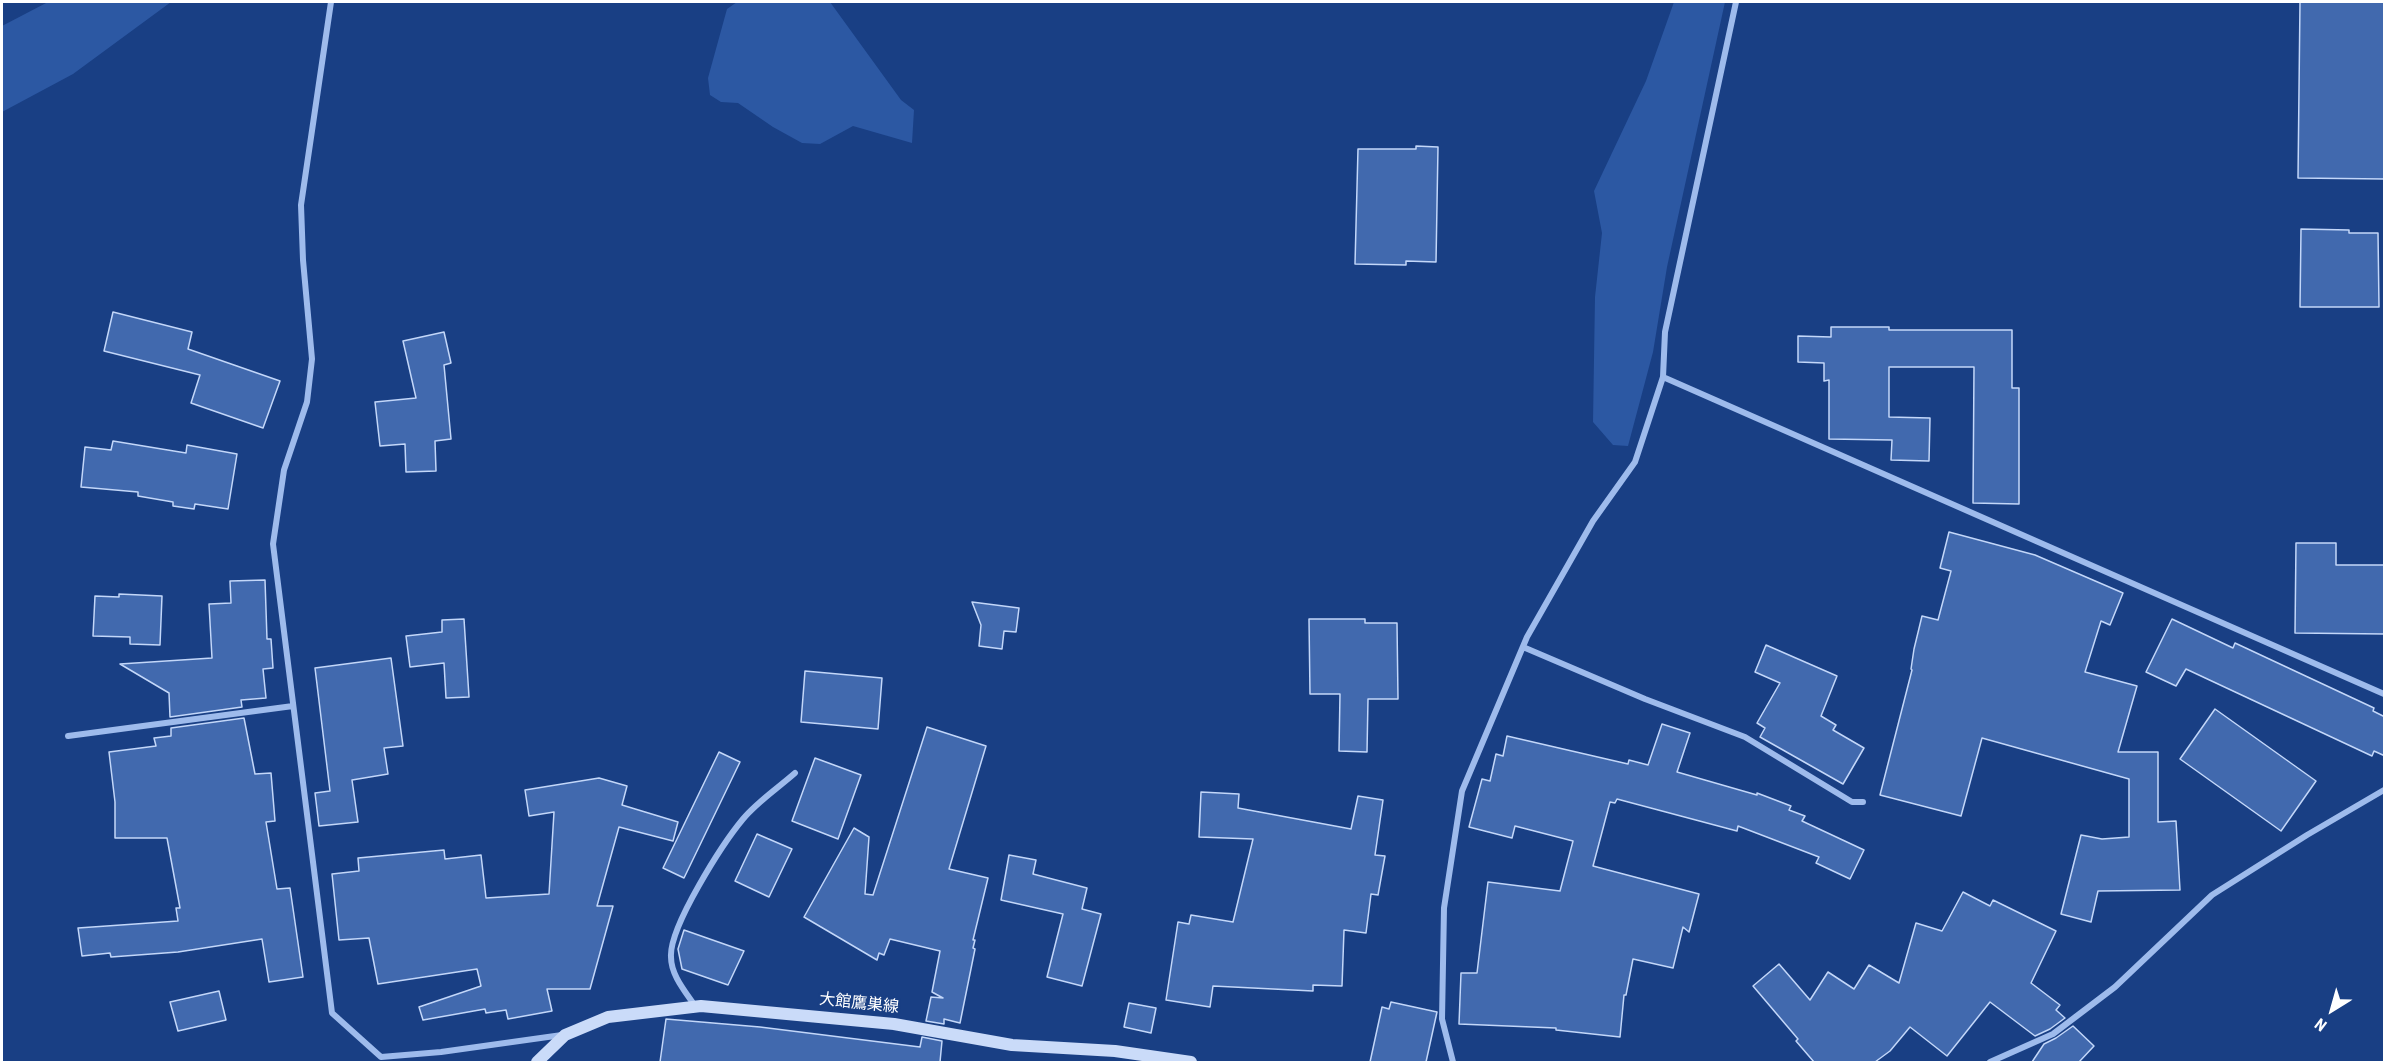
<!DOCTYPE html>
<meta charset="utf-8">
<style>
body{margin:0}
#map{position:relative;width:2386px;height:1064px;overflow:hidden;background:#193f84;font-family:"Roboto Condensed",sans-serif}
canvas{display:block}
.frame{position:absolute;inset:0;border:3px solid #fff;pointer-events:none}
.north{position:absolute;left:2302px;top:980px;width:60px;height:60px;-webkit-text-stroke:4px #193f84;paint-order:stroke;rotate:217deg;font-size:16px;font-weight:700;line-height:24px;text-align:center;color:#fff}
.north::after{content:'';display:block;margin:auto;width:21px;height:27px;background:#fff;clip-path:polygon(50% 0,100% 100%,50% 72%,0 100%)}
</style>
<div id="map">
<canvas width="2386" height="1064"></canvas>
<div class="frame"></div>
<div class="north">N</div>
</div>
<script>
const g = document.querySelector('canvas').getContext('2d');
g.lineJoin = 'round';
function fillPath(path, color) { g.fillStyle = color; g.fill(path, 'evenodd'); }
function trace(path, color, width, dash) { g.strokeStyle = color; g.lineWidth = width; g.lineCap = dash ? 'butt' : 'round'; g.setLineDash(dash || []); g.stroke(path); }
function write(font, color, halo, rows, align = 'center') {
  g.font = font + ' "Roboto Condensed","Noto Sans JP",sans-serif'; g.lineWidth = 4.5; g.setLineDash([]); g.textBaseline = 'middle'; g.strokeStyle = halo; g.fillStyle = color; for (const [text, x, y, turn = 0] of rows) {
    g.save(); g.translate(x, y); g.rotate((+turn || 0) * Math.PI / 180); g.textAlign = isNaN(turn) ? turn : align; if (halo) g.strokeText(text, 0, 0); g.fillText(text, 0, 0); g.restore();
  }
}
const green = new Path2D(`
 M48,2H171L73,74L2,112V26Z
 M737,2H830L901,100L914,110L912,143L853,126L820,144L802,143L773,127L738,103L721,102L710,95L708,78L727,9Z
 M1674,2H1725L1667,267L1653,352L1628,446L1613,445L1593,422L1595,297L1602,233L1594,191L1646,81Z`);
const building = new Path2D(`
 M2300,2H2385V179L2298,178Z
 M1416,146L1438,147L1436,262L1406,261V265L1355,264L1358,149H1416Z
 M2301,229L2349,230V233H2378L2379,307H2300Z
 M113,312L192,332L188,349L280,381L263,428L191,403L200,375L104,351Z
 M1831,327H1889V330H2012V388H2019V504L1973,503L1974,367H1889V417L1930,418L1929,461L1891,460L1892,440L1829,439V380L1824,381V363L1798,362V336L1831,337Z
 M444,332L451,363L444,365L451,439L435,441L436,471L406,472L405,444L380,446L375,402L416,398L403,341Z
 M113,441L186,453L187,445L237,454L228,509L195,504L194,509L173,506V502L138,496V492L81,487L85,447L111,450Z
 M1949,532L2035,555L2123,593L2110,625L2101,621L2085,672L2137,686L2118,752H2158V822L2176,821L2180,890L2098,891L2091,922L2061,914L2081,835L2102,839L2129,837V779L1982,738L1961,816L1880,795L1912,670L1911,669L1914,649L1922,616L1938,620L1951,571L1940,568Z
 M2296,543H2336V565H2385V634L2295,633Z
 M265,580L267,639H271L273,668L263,669L266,698L241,700L242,707L170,717L169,693L120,664L212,658L209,604L231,603L230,581Z
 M119,594L162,596L160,645L130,644V637L93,636L95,596L119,597Z
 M972,602L1019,608L1016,632L1004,631L1002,649L979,646L981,625Z
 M464,619L469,697L446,698L444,663L410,667L406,636L442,632V620Z
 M1309,619H1365V623H1397L1398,699H1368L1367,752L1339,751L1340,694H1310Z
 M2172,619L2233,648L2235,643L2374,708L2373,711L2385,717V756L2374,751L2372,756L2186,669L2176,686L2146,672Z
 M1766,645L1837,676L1821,716L1836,725L1833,730L1864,748L1843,784L1760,737L1765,728L1757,723L1780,683L1755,672Z
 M391,658L403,746L384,748L388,774L352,780L358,822L319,826L315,793L330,791L315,668Z
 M805,671L882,678L878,729L801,722Z
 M2215,709L2316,781L2281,831L2180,759Z
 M244,718L255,774L271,773L275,821L266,822L277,889L290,888L303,977L269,982L262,939L178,952L111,957L110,953L82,956L78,928L178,921L176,908H180L167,838H115V802L109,752L156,746L154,738L171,736V728Z
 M1662,724L1690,733L1677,772L1757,795V793L1791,806L1789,810L1805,816L1802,821L1864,850L1850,879L1816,863L1819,857L1738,826L1737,831L1617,799L1615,803L1610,802L1593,866L1699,894L1689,932L1683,927L1673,968L1633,959L1626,995H1624L1620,1037L1556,1030V1028L1459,1024L1461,973H1477L1488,882L1560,891L1573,841L1515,826L1512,838L1469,827L1482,779L1490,781L1496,754L1503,756L1507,736L1628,764L1629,760L1648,765Z
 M927,727L986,746L949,869L988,878L973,940H975L973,948L975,949L960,1023L944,1019V1024L926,1021L931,997L943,998L932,992L940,951L890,939L884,955L879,953L877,960L804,917L854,828L869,837L865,894L873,895Z
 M719,752L740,762L684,878L663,868Z
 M815,758L861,775L838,839L792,821Z
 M599,778L627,786L622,805L678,822L673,841L619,827L597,906H613L590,989H547L552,1011L508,1019L506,1010L486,1013L485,1009L423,1020L419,1007L481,986L477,969L378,984L369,938L339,940L332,874L359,871L358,858L444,850L445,859L481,855L486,898L549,894L554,812L529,816L525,790Z
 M1201,792L1239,794L1238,808L1351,829L1358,796L1383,800L1375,855L1385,856L1378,895L1371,894L1366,933L1344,930L1342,986L1313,985V991L1213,986L1210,1007L1166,1000L1178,922L1189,924L1191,915L1233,922L1253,839L1199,837Z
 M757,834L792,849L769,897L735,881Z
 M1009,855L1036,860L1033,874L1087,888L1082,909L1101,914L1082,986L1047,977L1063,914L1001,900Z
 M1963,892L1990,906L1993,900L2056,931L2031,983L2060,1005L2056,1010L2065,1018L2050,1029L2035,1036L1990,1002L1947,1056L1910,1027L1890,1051L1875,1062H1814L1796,1041L1798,1039L1753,986L1779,964L1810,1000L1828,972L1854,989L1869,965L1899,983L1916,923L1942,931Z
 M684,930L744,951L728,985L682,969L678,949Z
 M219,991L226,1020L178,1031L170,1002Z
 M1391,1002L1437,1012L1426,1062H1370L1382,1007L1389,1009Z
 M1129,1003L1156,1008L1151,1033L1124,1027Z
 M666,1019L760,1027L920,1047L922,1037L942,1041L940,1062H660Z
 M2073,1026L2094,1046L2079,1062H2032L2044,1044L2056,1038Z`);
const minor = new Path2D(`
 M331,2L301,205L303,260L312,359L307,402L284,470L273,544L332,1013L381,1057L441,1052L562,1035
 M1663,377L2384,694
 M1523,647L1645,699L1745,737L1852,802H1863
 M68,736L293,706
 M695,1006C685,991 671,975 671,957C669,927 723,843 743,819C757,802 778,788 795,773
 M1453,1062L1442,1019L1444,908L1462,791L1527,637L1593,521L1635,462L1663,377L1665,332L1736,2
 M1990,1062L2053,1034L2115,987L2212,895L2307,835L2384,790`);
const secondary = new Path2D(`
 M537,1062L565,1035L608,1017L701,1006L894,1024L1012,1045L1115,1051L1191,1062`);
const streetNames = [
 ["大館鷹巣線",859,1004,6]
];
fillPath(green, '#2c58a3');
fillPath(building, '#4169ae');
trace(building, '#c3d7f9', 1.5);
trace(minor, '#9ebbec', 6);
trace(secondary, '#cadbf9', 12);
write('16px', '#fff', '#193f84', streetNames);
</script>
